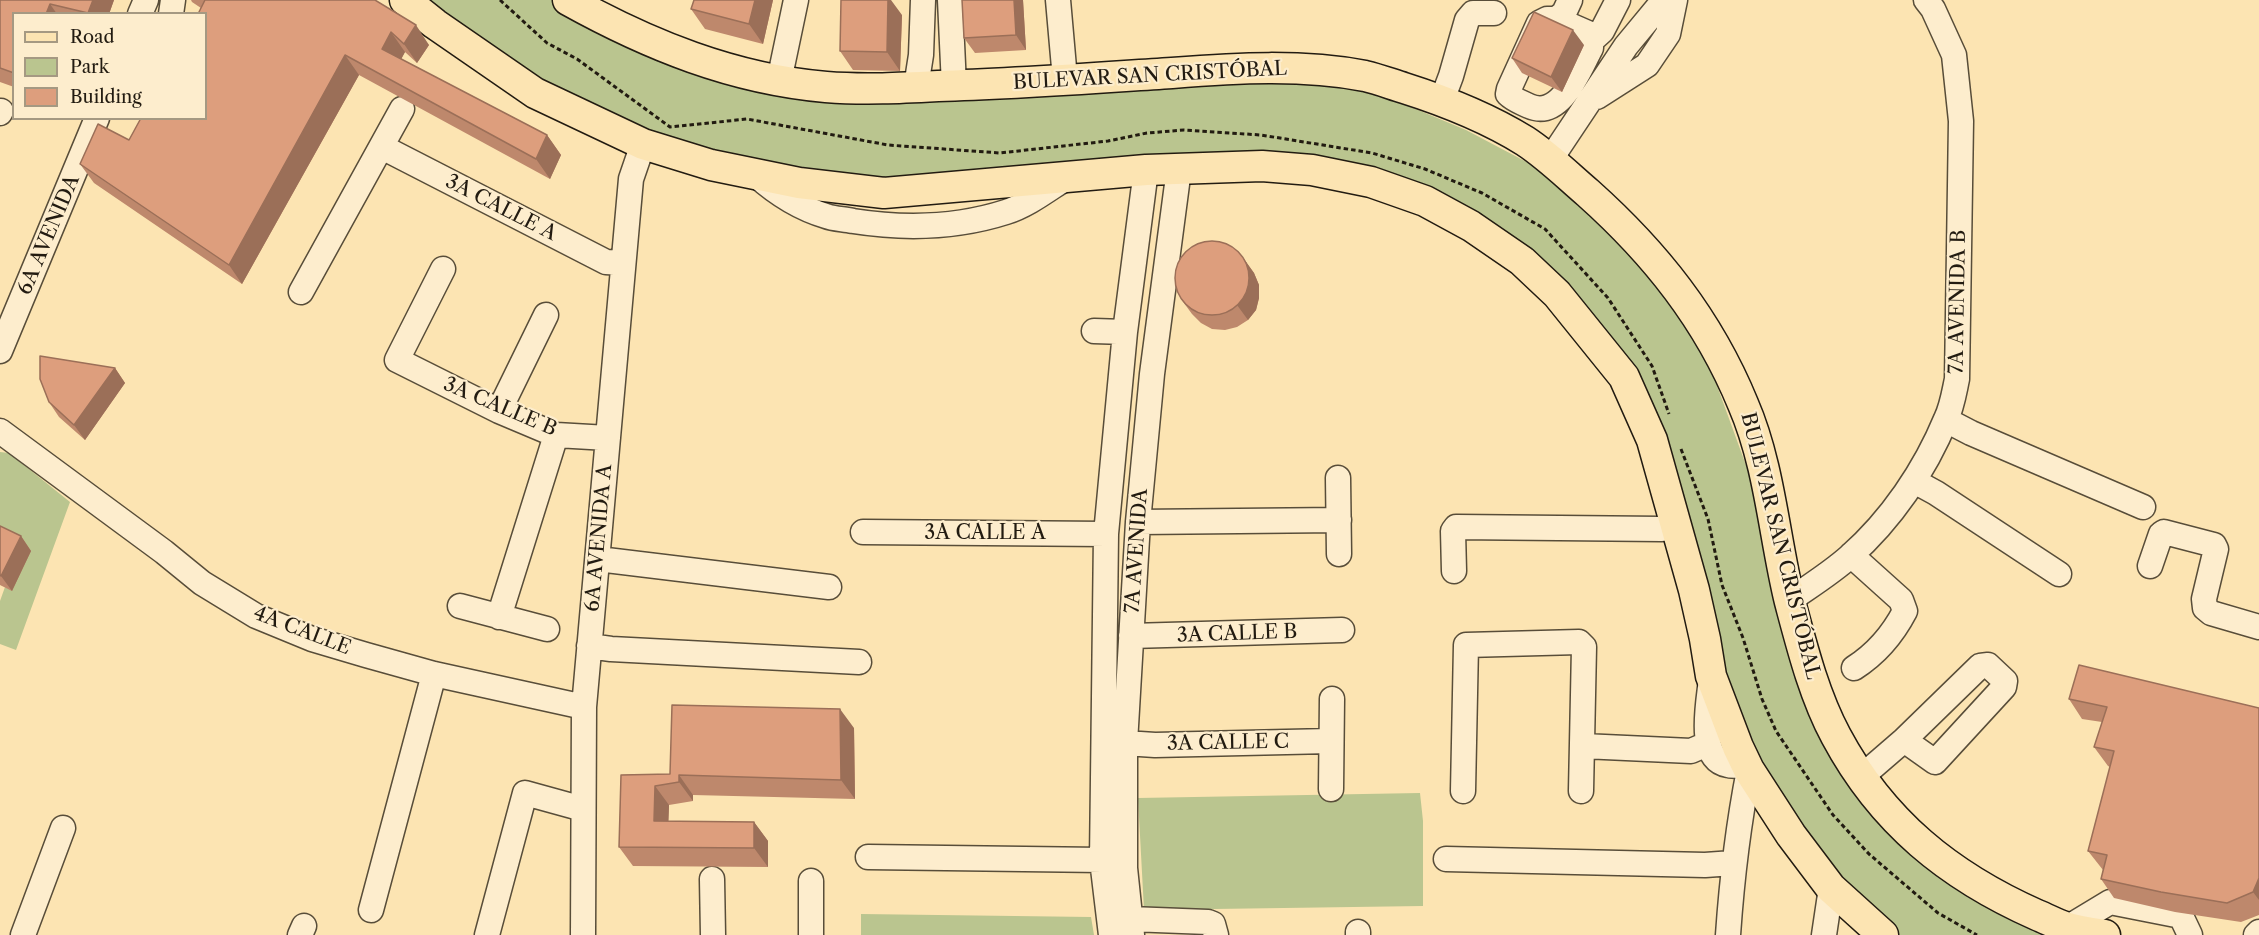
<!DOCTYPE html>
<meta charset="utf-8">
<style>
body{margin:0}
#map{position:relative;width:2259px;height:935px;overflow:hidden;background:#fce4b2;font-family:"Libre Caslon Text",serif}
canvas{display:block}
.legend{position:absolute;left:12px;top:12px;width:195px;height:108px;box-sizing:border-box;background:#fdedcd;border:2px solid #a59982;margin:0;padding:8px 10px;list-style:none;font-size:18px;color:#221b11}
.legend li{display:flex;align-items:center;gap:12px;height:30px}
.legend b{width:30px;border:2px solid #a59982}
</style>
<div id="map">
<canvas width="2259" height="935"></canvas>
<ul class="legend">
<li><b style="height:8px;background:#fce4b2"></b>Road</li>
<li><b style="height:16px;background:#bac58f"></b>Park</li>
<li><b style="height:16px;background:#dd9e7d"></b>Building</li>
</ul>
</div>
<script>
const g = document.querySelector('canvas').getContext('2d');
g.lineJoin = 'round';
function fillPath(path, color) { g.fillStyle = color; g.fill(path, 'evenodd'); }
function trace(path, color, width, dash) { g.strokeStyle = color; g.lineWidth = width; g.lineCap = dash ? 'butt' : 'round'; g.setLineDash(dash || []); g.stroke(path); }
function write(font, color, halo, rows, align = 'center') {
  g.font = font + ' "Libre Caslon Text",serif'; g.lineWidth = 4.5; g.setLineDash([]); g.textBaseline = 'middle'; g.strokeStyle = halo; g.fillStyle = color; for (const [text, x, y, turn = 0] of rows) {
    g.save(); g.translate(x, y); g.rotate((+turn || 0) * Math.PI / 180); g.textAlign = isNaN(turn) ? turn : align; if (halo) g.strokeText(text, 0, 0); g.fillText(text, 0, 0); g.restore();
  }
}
const green = new Path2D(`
 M418,0H553L709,70L1221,82L1305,81L1375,92L1466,130L1555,177L1643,256L1704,350L1868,800L2063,935H1896L1801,837L1724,692L1666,459L1570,299L1383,177L881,184L644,136L546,89Z
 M0,452L9,453L70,502L16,650L0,644V601L5,587L12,590L0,535Z
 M1420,793L1423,821V906L1144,910L1138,798Z
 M861,914L1091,917L1094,935H861Z`);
const path = new Path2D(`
 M500,0L547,43L577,59L670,127L747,119L888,145L1000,153L1108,141L1147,133L1184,130L1261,135L1372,153L1425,169L1482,193L1545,229L1608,298L1652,366L1669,414
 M1681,449L1708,519L1722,585L1743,638L1762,699L1776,731L1833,815L1869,854L1938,913L1977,935`);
const minor = new Path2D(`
 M950,0L954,86
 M1058,0L1065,79
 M140,14L146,0
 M171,14L173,0
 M1547,19H1556L1588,33L1591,41V48C1579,70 1561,120 1529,106C1521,102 1514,100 1508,94L1509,89L1539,23Z
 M1556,19L1564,13L1570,0
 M1591,41L1602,31L1618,0
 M779,81L796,0
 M916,87L921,55L923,0
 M1597,97L1647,65L1668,34L1675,0
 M1442,100L1451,76L1467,20L1473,13H1494
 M0,113L1,111
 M382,147L606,262L623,263
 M1550,160L1626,46L1664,0
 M756,175C776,193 799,208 826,216C834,219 844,219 853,221C904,229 956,228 1006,212C1028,205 1047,190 1066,178
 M443,269L397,360L499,411L556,435L608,438
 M301,292L402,109
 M1094,331L1125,332
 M0,351L97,118
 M499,411L546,315
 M1946,420L1971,433L2143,507
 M0,431L164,552L202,583L256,616L312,639L366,655L434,674L584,707
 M1338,478L1339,554
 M1914,481L1936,493L2059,574
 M1138,522L1339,520
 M863,532L1106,534
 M1851,555L1901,600L1905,611C1893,634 1876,654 1854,668
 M598,559L829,587
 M2150,566L2161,534L2164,532L2214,545L2216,549L2204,599L2205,608L2211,613L2259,627
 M1454,571L1453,531L1456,527L1662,529
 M1790,600C1810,586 1831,573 1849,557C1891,520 1925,470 1946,419C1952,407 1954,393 1957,379L1961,121L1954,55L1933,9L1926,0
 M460,606L547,629
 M499,617L556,435
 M1131,636L1342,630
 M589,646L611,649L859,662
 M1711,679C1709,701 1696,759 1728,765C1733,767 1741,765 1747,765
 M1125,743L1155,745L1330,741
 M1583,746L1691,751L1707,744
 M1860,778L1904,740L1980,666L1988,665L2005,681L2004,687L1935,762L1904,740
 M1331,789L1332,699
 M1463,791L1466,645L1579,642L1584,647L1581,791
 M868,857L1102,860
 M1446,859L1705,865L1733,863
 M712,879L713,935
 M811,881V935
 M371,910L434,674
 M1130,919L1208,922L1213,924L1216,935
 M2067,928L2110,902L2181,916L2190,935
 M23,935L63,828
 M300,935L304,926
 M487,935L525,793L583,809
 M583,935L584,707L631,179L643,144
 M1111,935L1102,860L1106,534L1125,332L1146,170
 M1132,935L1125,868V743L1138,522L1152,374L1179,169
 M1358,935V932
 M1728,935C1732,877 1738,826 1749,770
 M1824,935L1831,888
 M2256,935L2259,932`);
const major = new Path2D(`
 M405,0L435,24L535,93L643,144L711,165L799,183L884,193L1146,170L1262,166L1312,170L1371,182L1425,201L1471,226L1522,261L1557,294L1624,377L1652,440L1694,590L1705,639L1711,676L1738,747L1749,770L1791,835L1831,888L1883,935
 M568,0C649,45 733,79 826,87C864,90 901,88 938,86C1016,84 1094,78 1172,73C1236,68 1302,64 1365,76C1378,79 1391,84 1404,88C1445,101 1488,118 1525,141C1548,156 1567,175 1588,193C1655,253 1708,319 1743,404C1770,466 1774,537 1790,602C1802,647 1814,695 1836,736C1882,822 1949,876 2037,915C2047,919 2056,924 2065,927C2078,931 2092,933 2105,935`);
const wall = new Path2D(`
 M0,0H114L109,14H14V87L0,82Z
 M191,0H375L429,45L417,63L405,52L401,59L547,135L561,155L550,179L359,75L242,284L94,183L80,164L129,140L201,8L192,2Z
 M694,0H773L763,44L705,29L691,9Z
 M1023,0L1026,50L975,53L964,38Z
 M902,15L900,71L853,70L840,51Z
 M1584,45L1562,92L1522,73L1512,58Z
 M1244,259L1254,273L1259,285V298L1256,310L1248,320L1237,327L1225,330L1212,329L1201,323L1192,314L1181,299Z
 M115,368L125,383L85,440L59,417L49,402Z
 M0,526L21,536L31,551L12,591L0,585Z
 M2069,699L2259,708V915L2241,922L2175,912L2114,898L2101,879L2103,870L2088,851L2110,767L2108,766L2094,747L2102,722L2082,719Z
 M854,728L855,799L693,795V801L669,805L668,821L754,822L768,841V867L633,866L619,847L621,775L670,774Z`);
const shadedWall = new Path2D(`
 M93,0H114L109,14H88Z
 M755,0H773L763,44L749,24Z
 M888,0H891L902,15L900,71L887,52Z
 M1014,0H1023L1026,50L1016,35Z
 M50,4L57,14H46Z
 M416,25L429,45L417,63L404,44Z
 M1573,30L1584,45L1562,92L1551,77Z
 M391,32L405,52L396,69L382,49Z
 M345,55L359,75L242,284L229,265Z
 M547,135L561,155L550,179L536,159Z
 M1244,259L1254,273L1259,285V298L1256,310L1248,320L1237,305Z
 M115,368L125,383L85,440L74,425Z
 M21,536L31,551L12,591L1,576Z
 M840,709L854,728L855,799L841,780Z
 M679,775L693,795V801L679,782Z
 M655,786L669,805L668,840L654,821Z
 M754,822L768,841V867L754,848Z
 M2259,878V900L2253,892Z`);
const building = new Path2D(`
 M0,0H93L88,13L50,4L46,14H14V73L0,68Z
 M205,0H375L416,25L404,44L391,32L382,49L547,135L536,159L345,55L229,265L80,164L98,124L129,140L141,118H206V14H198Z
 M694,0H755L749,24L691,9Z
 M841,0H888L887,52L840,51Z
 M962,0H1014L1016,35L964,38Z
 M1534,12L1573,30L1551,77L1512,58Z
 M1175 278a37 37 0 1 1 74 0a37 37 0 1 1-74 0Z
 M40,356L115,368L74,425L49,402L40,379Z
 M0,526L21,536L1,576L0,575Z
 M2079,665L2259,708V878L2253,892L2227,903L2161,892L2101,879L2107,855L2088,851L2114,751L2094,747L2107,707L2069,699Z
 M672,705L840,709L841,780L679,775V782L655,786L654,821L754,822V848L619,847L621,775L670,774Z`);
const streetNames = [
 ["BULEVAR SAN CRISTÓBAL",1150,76,-3],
 ["3A CALLE A",501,208,27],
 ["6A AVENIDA",49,235,-67],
 ["7A AVENIDA B",1958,302,-89],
 ["3A CALLE B",500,407,23],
 ["3A CALLE A",985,533],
 ["6A AVENIDA A",599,538,-85],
 ["BULEVAR SAN CRISTÓBAL",1780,546,76],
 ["7A AVENIDA",1137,551,-86],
 ["4A CALLE",302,631,21],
 ["3A CALLE B",1237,634,-2],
 ["3A CALLE C",1228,743,-1]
];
fillPath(green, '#bac58f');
trace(minor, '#584d39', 27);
trace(major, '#221b11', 33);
trace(path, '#221b11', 3, [4.5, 3]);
trace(minor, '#fdedcd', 24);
trace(major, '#fce4b2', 30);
fillPath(wall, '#be886c');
fillPath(shadedWall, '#9b6f58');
fillPath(building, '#dd9e7d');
trace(building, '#9b6f58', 1.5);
write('20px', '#221b11', '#fdedcd', streetNames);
</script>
